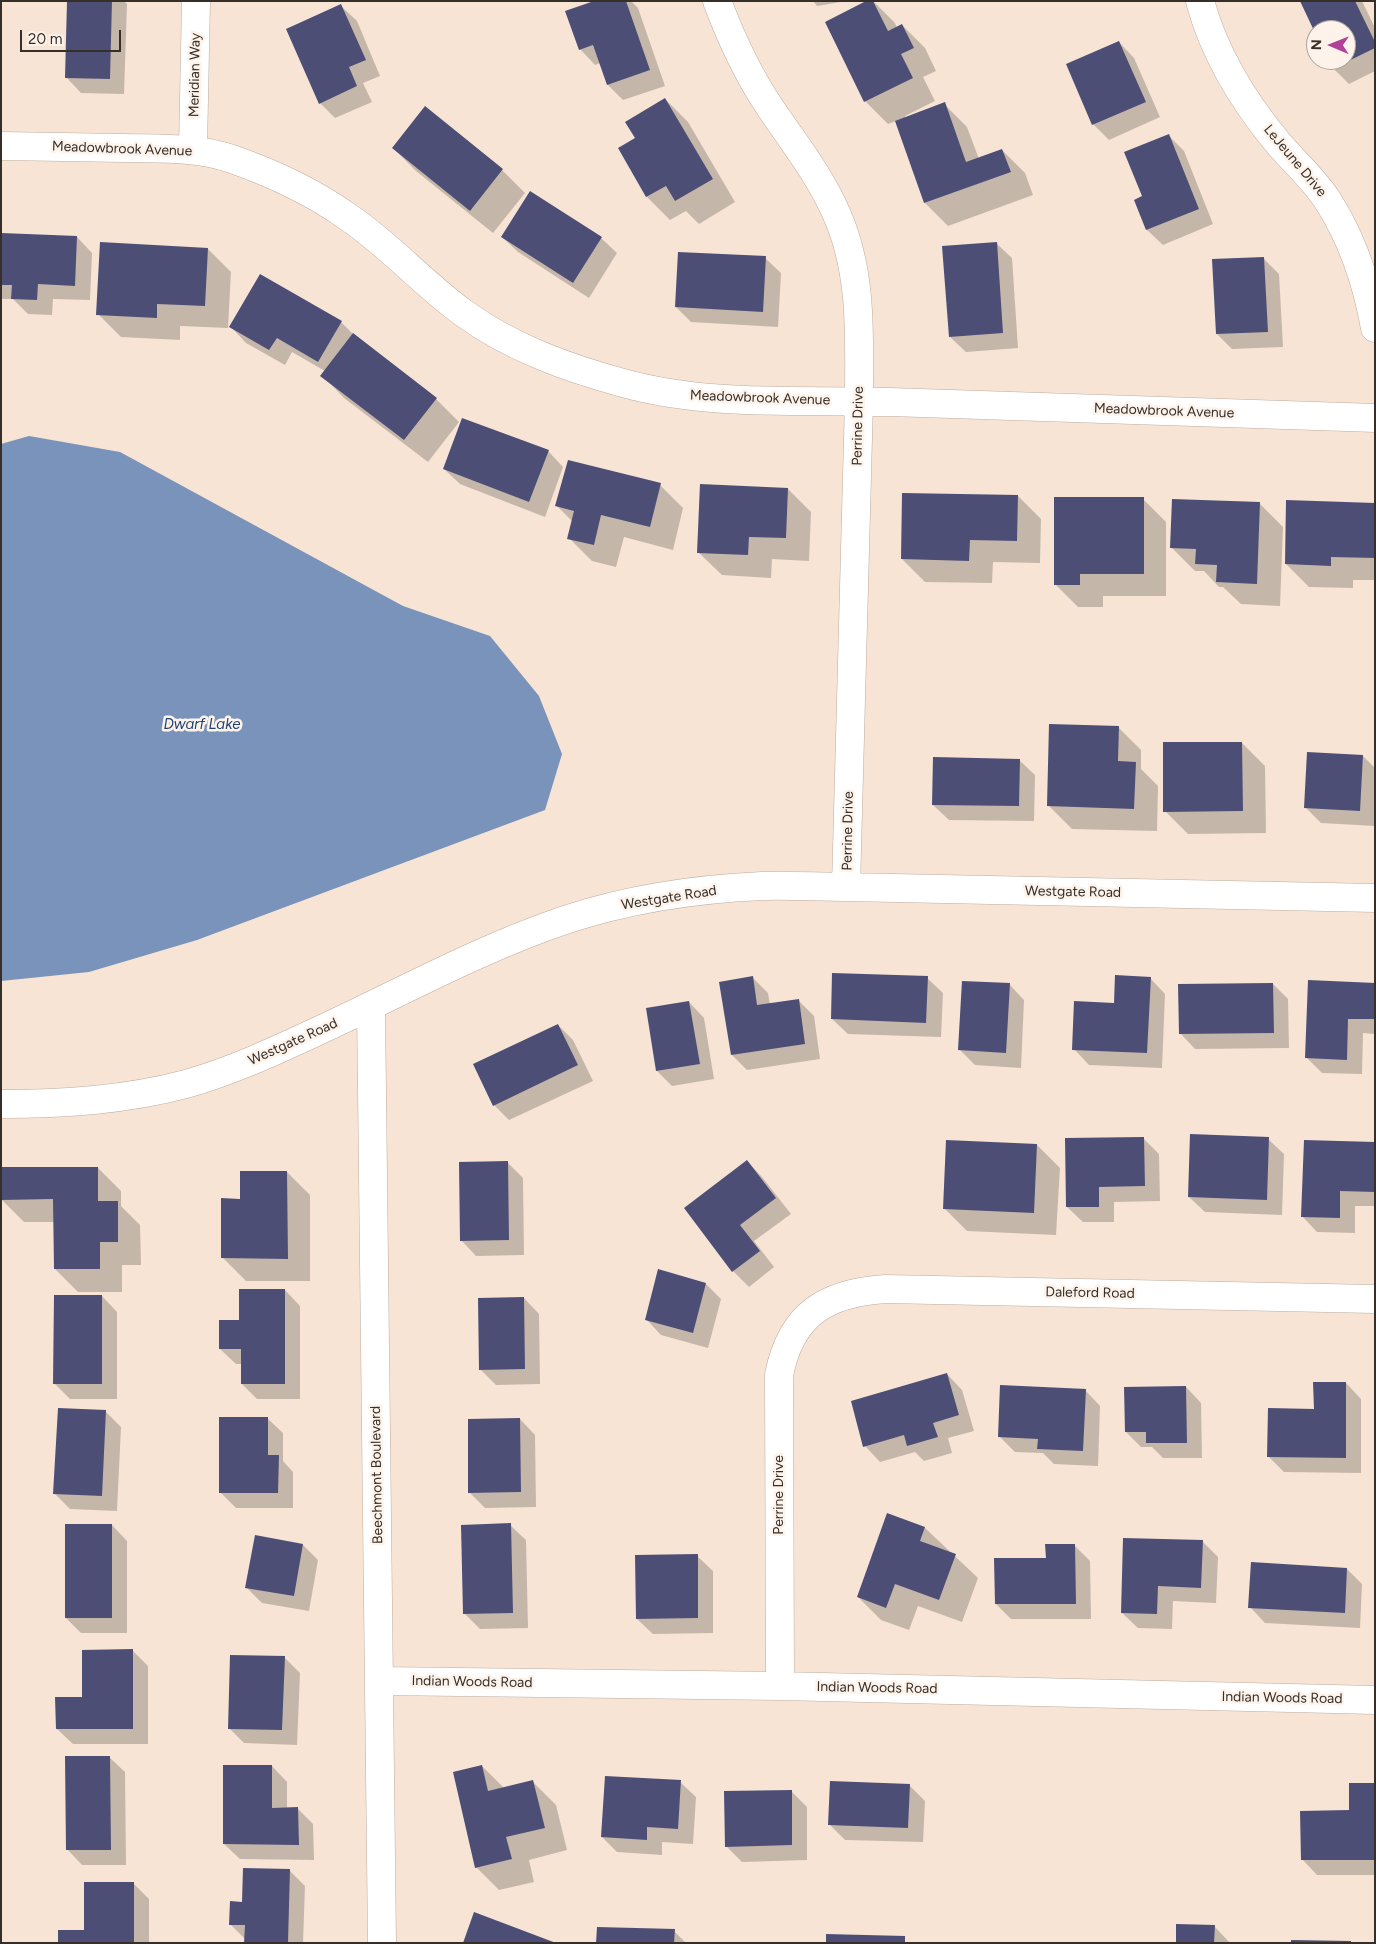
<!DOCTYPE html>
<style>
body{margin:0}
#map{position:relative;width:1376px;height:1944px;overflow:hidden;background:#f7e4d5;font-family:Figtree,sans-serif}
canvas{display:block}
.frame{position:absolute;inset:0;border:2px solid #352e29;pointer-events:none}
.north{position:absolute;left:1306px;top:20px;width:50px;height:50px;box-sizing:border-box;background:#fef3ea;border:1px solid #aea49d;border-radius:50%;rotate:271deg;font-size:14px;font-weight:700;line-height:20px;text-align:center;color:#352e29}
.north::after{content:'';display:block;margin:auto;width:18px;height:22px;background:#b2409b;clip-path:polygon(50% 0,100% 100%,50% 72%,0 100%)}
.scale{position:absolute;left:20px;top:30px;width:101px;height:22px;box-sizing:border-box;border:2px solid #352e29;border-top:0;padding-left:6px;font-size:15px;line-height:18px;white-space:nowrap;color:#352e29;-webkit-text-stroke:4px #fef3ea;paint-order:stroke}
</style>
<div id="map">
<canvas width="1376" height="1944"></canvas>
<div class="frame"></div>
<div class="north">N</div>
<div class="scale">20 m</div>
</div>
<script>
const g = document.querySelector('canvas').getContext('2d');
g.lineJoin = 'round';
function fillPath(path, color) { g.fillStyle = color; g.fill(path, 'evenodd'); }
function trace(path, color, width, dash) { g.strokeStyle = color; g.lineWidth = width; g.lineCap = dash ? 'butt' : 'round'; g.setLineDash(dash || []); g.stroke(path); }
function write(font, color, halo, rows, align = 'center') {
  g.font = font + ' Figtree,sans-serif'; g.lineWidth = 5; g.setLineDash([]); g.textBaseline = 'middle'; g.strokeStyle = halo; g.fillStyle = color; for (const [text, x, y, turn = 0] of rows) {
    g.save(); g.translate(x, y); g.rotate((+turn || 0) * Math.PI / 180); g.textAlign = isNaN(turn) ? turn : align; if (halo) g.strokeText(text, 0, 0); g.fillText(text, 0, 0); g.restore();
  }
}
const water = new Path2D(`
 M29,436L120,452L403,606L490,636L539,696L562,754L545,810L197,940L89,972L1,981V444Z`);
const shadow = new Path2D(`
 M68,1H124L127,4L124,94L81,93L66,77Z
 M598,1H631L638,8L665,86L623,100L608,85L600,63L595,65L580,49Z
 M813,1H847L817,6Z
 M873,1L895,23L897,28L902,25L925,48L936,71L923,77L935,101L905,116L906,118L944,104L967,127L979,159L1002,150L1025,173L1033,195L948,226L925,203L896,121L888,124L865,101L827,22Z
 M1301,1H1362L1375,28V71L1349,84L1334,69L1329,60H1346V30H1316V32Z
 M341,6L357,21L380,76L363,83L372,102L335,118L320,103Z
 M1119,42L1134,58L1160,117L1109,140L1093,124Z
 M665,99L688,122L735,202L699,224L686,211L670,220L647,197L620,149L637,139Z
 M1168,135L1184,151L1213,224L1163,245L1147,230L1135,201L1144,197Z
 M393,148L502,170L525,193L493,233L416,171Z
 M1,234L77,237L92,253L90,300L53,299L52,315L28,314L13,299H3L1,297Z
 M502,237L601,238L617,253L589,298L518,252Z
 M996,243L1012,258L1018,348L966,352L950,337Z
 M208,249L231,272L228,328L180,326V340L121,337L98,314Z
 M765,258L781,273L778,327L691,322L676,307Z
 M1264,259L1279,274L1283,347L1232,349L1217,334Z
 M341,322L356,337L436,399L459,422L428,462L344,398L322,375L325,371L292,352L285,365L246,343L231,327Z
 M548,451L563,467L545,517L460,484L444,469Z
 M660,485L683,508L673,550L624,537L616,567L592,561L569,538L573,522L557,506Z
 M788,489L811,512L809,561L772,559L771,578L722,575L698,552Z
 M1018,496L1041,519L1040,563L993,562L992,583L925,582L902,559Z
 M1143,499L1166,522V596H1103V607H1078L1055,584Z
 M1260,504L1283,527L1280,606L1241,604L1223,587H1219L1204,571H1195L1172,548Z
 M1375,505V580H1353V588L1309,587L1286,564Z
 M1118,727L1141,750V769L1158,786L1157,831L1072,829L1049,806Z
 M1242,743L1265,766L1266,833L1188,834L1165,811Z
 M1363,756L1375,768V826L1321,823L1305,807Z
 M1019,760L1035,775L1034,821L949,820L933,805Z
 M753,978L768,993L770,1005L798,1000L814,1016L820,1059L747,1070L732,1055Z
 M927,978L943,993L941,1037L848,1034L832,1019Z
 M1150,978L1165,994L1162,1068L1089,1065L1074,1049L1115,1004Z
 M1009,984L1024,1000L1021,1068L975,1065L960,1050Z
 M1273,984L1288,999L1289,1048L1195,1049L1180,1033Z
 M1375,984V1034L1363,1033L1362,1074L1322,1073L1306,1057Z
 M689,1002L704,1018L714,1079L672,1086L657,1071Z
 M558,1025L573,1040L593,1081L509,1120L494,1105Z
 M1144,1139L1159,1154L1160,1201L1114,1202V1222H1083L1067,1207Z
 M1268,1139L1284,1154L1282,1215L1205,1212L1189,1197Z
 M1375,1144V1206H1355V1233L1317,1232L1302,1216Z
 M1037,1145L1060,1168L1056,1235L967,1231L944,1208Z
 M747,1161L762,1177L791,1214L754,1241L774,1267L749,1287L733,1271L686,1208Z
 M508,1163L523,1178L524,1255L476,1256L461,1240Z
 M98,1168L121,1191V1206L140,1225L141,1265H122V1292H78L55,1269V1222H24L1,1199Z
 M287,1172L310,1195V1281H246L223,1258L241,1200Z
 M706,1284L721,1299L708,1348L661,1335L646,1319Z
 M285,1290L300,1306V1399H257L242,1384V1364H236L220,1349L241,1321Z
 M102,1296L117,1312V1399H70L54,1383Z
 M524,1298L539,1314L540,1384L496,1385L480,1369Z
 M947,1374L962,1390L974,1431L948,1438L952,1453L924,1461L915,1452L880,1462L865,1446Z
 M1346,1383L1361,1399V1473L1284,1472L1269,1457Z
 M1186,1387L1201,1403L1202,1458H1163L1152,1447H1141L1126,1432Z
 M1085,1390L1100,1406L1098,1466L1054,1464L1043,1453L1015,1452L1000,1437Z
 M59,1409L106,1412L121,1427L117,1511L70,1509L54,1493Z
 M267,1418L283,1433V1461L293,1472V1508H236L220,1492Z
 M520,1419L535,1435L536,1507L485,1508L469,1492Z
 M888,1515L925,1528L978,1578L962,1622L918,1606L909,1630L881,1620L858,1597Z
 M112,1525L127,1541V1633H81L66,1618Z
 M510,1525L526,1540L528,1628L480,1629L464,1613Z
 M1202,1541L1218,1557L1216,1603L1173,1601L1172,1629L1138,1628L1122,1613Z
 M303,1545L318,1560L309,1611L262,1603L247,1588Z
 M1074,1545L1090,1561L1091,1619H1011L996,1604L1047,1559Z
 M697,1556L713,1571V1633L653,1634L637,1619Z
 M1347,1569L1362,1584L1360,1628L1265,1623L1250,1607Z
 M132,1650L148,1666V1744H73L57,1729L84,1698Z
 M284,1657L300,1673L297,1745L244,1743L229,1728Z
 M109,1757L125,1772L126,1865H82L67,1849Z
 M272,1766L287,1782V1809H298L313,1824L314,1860L240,1859L224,1844Z
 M482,1766L504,1788L533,1782L556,1805L567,1850L529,1860L534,1882L499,1890L476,1867Z
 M680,1782L696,1797L693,1844L662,1842V1855L617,1852L602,1837Z
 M909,1785L925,1801L923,1842L845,1840L829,1824Z
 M1375,1785V1875H1317L1302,1859L1350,1812Z
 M791,1791L807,1807V1860L742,1862L726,1846Z
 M289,1870L305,1886L303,1943H245L246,1940L230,1924L243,1903Z
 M134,1884L149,1899V1943H59L85,1931Z
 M1214,1926L1230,1943H1177Z
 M674,1931L686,1943H598Z`);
const building = new Path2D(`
 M67,1H112L110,79L65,78Z
 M594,1H626L650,70L607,85L593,45L579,50L565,11Z
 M866,1H873L888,31L902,24L914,48L901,54L913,78L864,102L825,22Z
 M1300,1H1355L1375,42V48L1332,69L1328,60H1346V30H1316V35Z
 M341,4L366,60L349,67L357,86L319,104L286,29Z
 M1119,41L1146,102L1092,125L1066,64Z
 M665,98L713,179L675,201L666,186L646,197L618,148L635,138L625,122Z
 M945,102L966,162L1002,149L1011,172L924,203L895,121Z
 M425,106L503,169L470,211L392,148Z
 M1169,134L1199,209L1146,230L1134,200L1142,196L1124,152Z
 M530,191L602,237L573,283L501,237Z
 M1,233L77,236L75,286L38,284L37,300L11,299L12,285H1Z
 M100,242L208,248L205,306L157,304V318L96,315Z
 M997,242L1003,333L949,337L942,246Z
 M678,252L766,256L763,312L675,307Z
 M1264,257L1268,332L1216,334L1212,259Z
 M260,274L342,321L318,362L277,338L269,350L229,327Z
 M353,333L437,398L404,440L320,376Z
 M462,418L549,450L529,502L443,469Z
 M568,460L661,483L650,527L601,515L594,545L567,539L574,511L555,506Z
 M700,484L788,488L786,538L749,537L748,555L697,553Z
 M902,493L1018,495L1017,541L970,540L969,561L901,559Z
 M1054,497H1144V574H1080V585H1054Z
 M1172,499L1260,502L1257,584L1216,582L1217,565L1195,564L1196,549L1170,548Z
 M1286,500L1375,503V558L1331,557V566L1285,564Z
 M1049,724L1119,726L1118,761L1136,762L1134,809L1047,806Z
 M1163,742H1242L1243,811L1163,812Z
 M1307,752L1363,755L1360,811L1304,808Z
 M933,757L1020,759L1019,806L932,805Z
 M832,973L928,976L926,1023L831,1019Z
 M1115,975L1151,977L1147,1053L1072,1050L1074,1001L1114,1003Z
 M753,976L757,1005L799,999L805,1044L731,1055L719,982Z
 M1308,980L1375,983V1019H1348L1347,1060L1305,1058Z
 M962,981L1010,983L1006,1053L958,1050Z
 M1273,983L1274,1033L1179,1034L1178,984Z
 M689,1001L700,1064L656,1071L646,1008Z
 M558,1024L578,1065L493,1106L473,1064Z
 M1190,1134L1269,1137L1267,1200L1188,1197Z
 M1144,1137L1145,1186L1099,1187V1207H1066L1065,1138Z
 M946,1140L1037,1144L1034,1213L943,1209Z
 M1304,1140L1375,1142V1192L1340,1191V1218L1301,1217Z
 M747,1160L776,1198L740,1225L760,1251L732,1272L684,1208Z
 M508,1161L509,1240L460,1241L459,1162Z
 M1,1167H98V1201H118V1242H100V1269H54L53,1199L1,1200Z
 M240,1171H287L288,1259L221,1258V1198L240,1199Z
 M658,1269L706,1283L693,1333L645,1320Z
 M239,1289H285V1384H241V1349H219V1320H239Z
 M54,1295H102V1384H53Z
 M524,1297L525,1369L479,1370L478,1298Z
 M947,1373L959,1415L933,1423L938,1437L907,1446L904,1435L863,1447L851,1401Z
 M1313,1382H1346V1458L1267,1457L1268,1408L1314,1409Z
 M1000,1385L1086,1389L1083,1451L1037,1449L1038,1439L998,1437Z
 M1186,1386L1187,1443H1146V1432H1125L1124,1387Z
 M58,1408L106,1410L102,1496L53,1494Z
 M219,1417H268V1455H279L278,1493H219Z
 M520,1418L521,1492L468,1493V1419Z
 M887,1513L925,1527L920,1541L956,1554L939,1600L895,1584L886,1608L857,1597Z
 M511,1523L513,1613L463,1614L461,1525Z
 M65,1524H112V1618H65Z
 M255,1535L303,1544L294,1596L245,1588Z
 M1123,1538L1203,1540L1201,1588L1158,1586L1157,1614L1121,1613Z
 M1045,1544H1075L1076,1604H995L994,1558H1046Z
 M698,1554V1618L636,1619L635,1555Z
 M1251,1562L1347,1568L1345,1613L1248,1608Z
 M133,1649V1729H56L55,1697H82V1650Z
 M230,1655L285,1656L282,1730L228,1729Z
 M65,1756H110L111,1850H66Z
 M223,1765H272V1808L298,1807L299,1845L223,1844Z
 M482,1765L488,1791L533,1780L545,1828L506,1837L512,1859L475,1868L453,1772Z
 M605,1776L681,1780L678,1829L647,1827V1840L601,1837Z
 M830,1781L910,1784L908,1828L828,1825Z
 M1349,1783H1375V1860H1301L1300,1811L1349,1810Z
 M792,1790V1845L725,1847L724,1791Z
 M243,1868L290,1869L288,1943H244L245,1925H229L230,1901L242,1902Z
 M84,1882H134V1943H58V1930H84Z
 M474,1912L556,1943H463Z
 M1176,1924L1215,1925L1214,1943H1176Z
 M597,1927L675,1929L674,1943H596Z
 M826,1934L905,1936V1943H826Z
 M1291,1940L1351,1941V1943H1291Z`);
const minor = new Path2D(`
 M717,1C731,38 747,73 769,106C793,142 820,175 837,215C863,274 859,338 859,401L846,887
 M1200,1C1214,53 1244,102 1278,143C1295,163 1314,179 1328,201C1353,240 1367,283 1375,328
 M1,146C42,147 83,147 124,148C161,149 197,147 232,159C272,173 313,192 348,217C390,245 424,285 465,314C512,348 568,368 623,383C709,407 801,399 890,402C1051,407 1213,413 1375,418
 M193,149L196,1
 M371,1006L382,1943
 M1,1104C64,1104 125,1100 186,1084C232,1071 275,1051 318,1031C400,993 479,949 565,920C628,899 696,889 762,886C790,885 818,887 846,887L1375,898
 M380,1681L780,1686L1375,1700
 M780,1686L779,1375C791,1314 826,1293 885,1289L1375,1299`);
const streetNames = [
 ["Meridian Way",195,75,-89],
 ["Meadowbrook Avenue",122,149,2],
 ["LeJeune Drive",1295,161,50],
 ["Meadowbrook Avenue",760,398,2],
 ["Meadowbrook Avenue",1164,411,2],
 ["Perrine Drive",858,426,-89],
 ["Perrine Drive",848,831,-89],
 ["Westgate Road",1073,892,1],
 ["Westgate Road",669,898,-9],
 ["Westgate Road",293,1042,-24],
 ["Daleford Road",1090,1293,1],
 ["Beechmont Boulevard",377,1475,-91],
 ["Perrine Drive",779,1495,-90],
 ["Indian Woods Road",472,1682,1],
 ["Indian Woods Road",877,1688,1],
 ["Indian Woods Road",1282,1698,1]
];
const waterNames = [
 ["Dwarf Lake",202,725]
];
fillPath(water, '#7993bb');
fillPath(shadow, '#0003');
fillPath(building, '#4c4e76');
trace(minor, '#beac9e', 29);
trace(minor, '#fff', 28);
write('14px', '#352e29', '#fef3ea', streetNames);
write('italic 15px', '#1f4275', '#fef3ea', waterNames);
</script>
